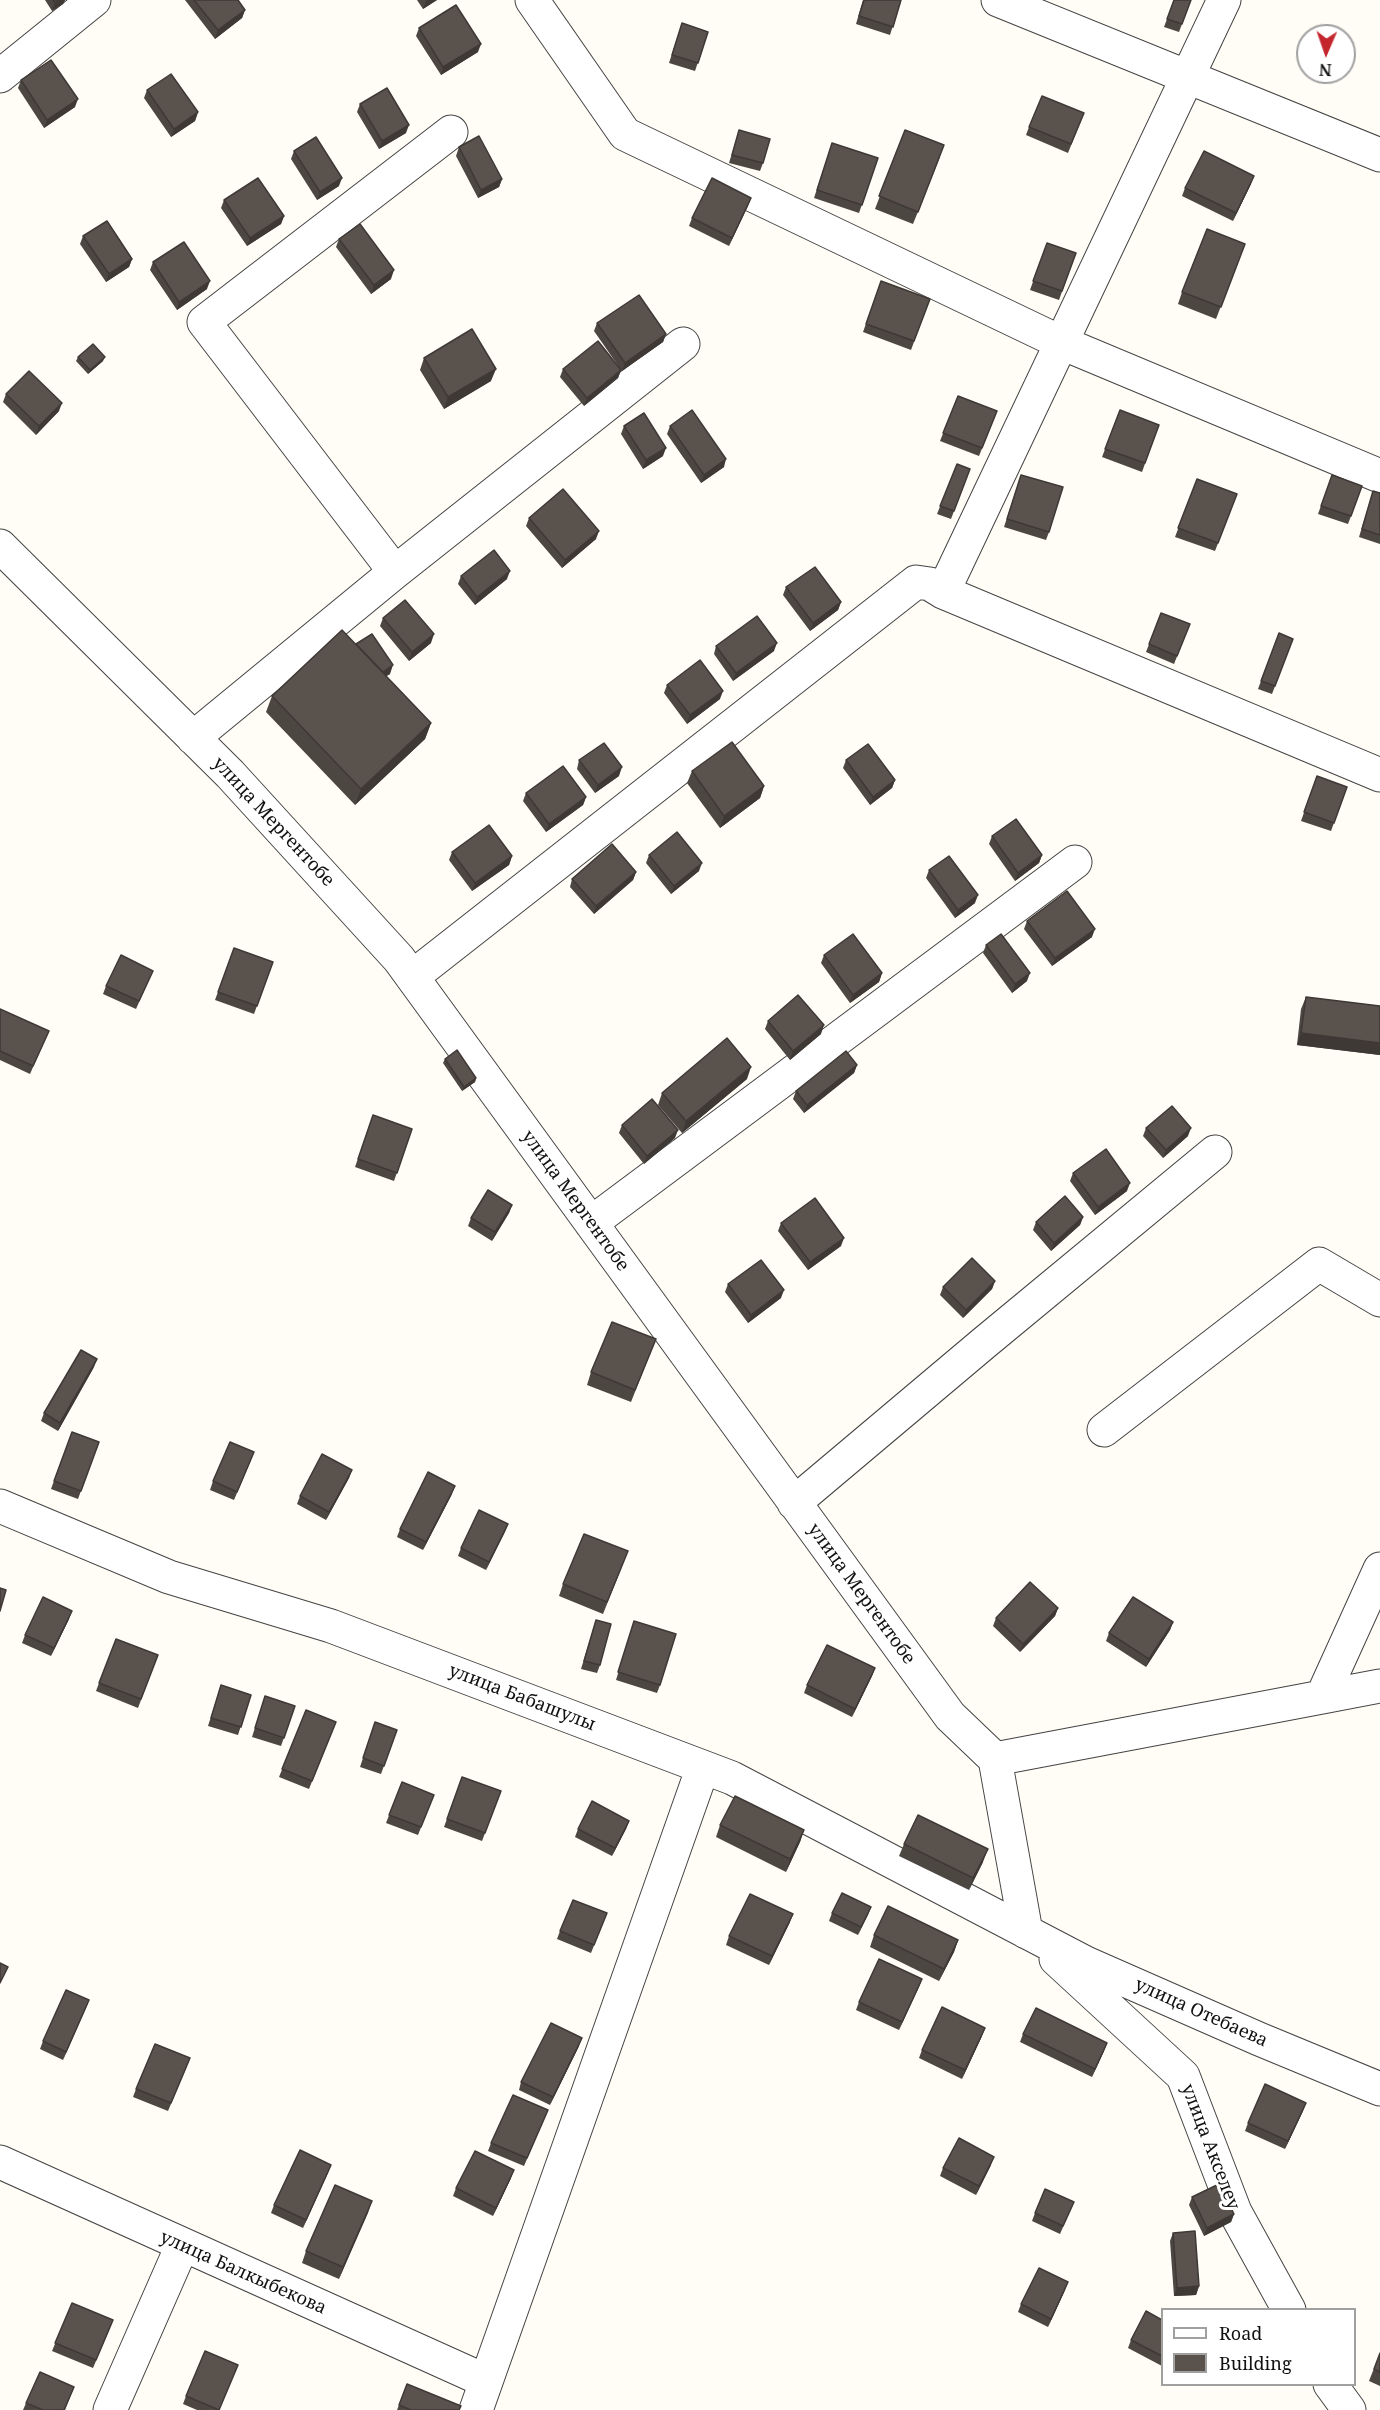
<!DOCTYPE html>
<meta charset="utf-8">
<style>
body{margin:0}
#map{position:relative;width:1380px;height:2410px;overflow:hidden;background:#fffdf5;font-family:"Noto Serif",serif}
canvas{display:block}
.legend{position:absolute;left:1161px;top:2308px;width:195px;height:78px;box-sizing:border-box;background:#fff;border:2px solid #a0a0a0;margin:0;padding:8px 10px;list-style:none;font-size:18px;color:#111}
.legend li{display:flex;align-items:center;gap:12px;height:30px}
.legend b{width:30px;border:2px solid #a0a0a0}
.north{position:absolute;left:1296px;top:24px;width:60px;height:60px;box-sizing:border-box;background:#fff;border:2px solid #a0a0a0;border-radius:50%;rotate:182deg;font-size:16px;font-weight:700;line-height:24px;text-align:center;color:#111}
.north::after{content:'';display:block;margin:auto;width:21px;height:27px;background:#c4262e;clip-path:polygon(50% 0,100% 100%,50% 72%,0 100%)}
</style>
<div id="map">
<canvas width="1380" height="2410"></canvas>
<ul class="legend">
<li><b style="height:8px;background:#fff"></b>Road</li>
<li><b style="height:16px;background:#5a524d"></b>Building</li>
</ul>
<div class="north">N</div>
</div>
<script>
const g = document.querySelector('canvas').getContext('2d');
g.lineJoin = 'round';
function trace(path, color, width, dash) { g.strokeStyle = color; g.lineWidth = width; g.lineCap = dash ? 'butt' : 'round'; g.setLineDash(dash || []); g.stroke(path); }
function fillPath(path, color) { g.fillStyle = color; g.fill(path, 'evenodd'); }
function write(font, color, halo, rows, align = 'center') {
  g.font = font + ' "Noto Serif",serif'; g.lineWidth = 6; g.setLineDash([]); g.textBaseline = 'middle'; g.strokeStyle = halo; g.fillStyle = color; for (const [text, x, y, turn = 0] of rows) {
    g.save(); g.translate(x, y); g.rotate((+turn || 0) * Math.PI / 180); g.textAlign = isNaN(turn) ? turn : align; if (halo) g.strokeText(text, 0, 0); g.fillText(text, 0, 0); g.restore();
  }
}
const minor = new Path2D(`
 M532,0L625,134L1062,343L1380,476
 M998,0L1380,155
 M0,76L94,0
 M0,546L230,774L399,959L950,1716L995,1759L1026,1932
 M395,572L204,322L451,132
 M943,592L1224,0
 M193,738L395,572L683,344
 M412,977L916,582L930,584L943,592L1380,775
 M591,1223L1075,862
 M1104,1430L1319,1264L1380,1300
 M794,1503L984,1343L1215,1152
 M0,1506L169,1577L331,1626L732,1778L1086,1963L1259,2039L1380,2089
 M1322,1697L1380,1686
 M995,1759L1322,1697L1380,1569
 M1056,1959L1183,2076L1235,2212L1289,2310
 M0,2162L486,2381
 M1330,2384L1349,2410
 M110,2410L182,2246
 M476,2410L703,1767`);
const wall = new Path2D(`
 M45,0H65L63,4L52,11Z
 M185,0H238L245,10L242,18L215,39Z
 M417,0H437L423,9Z
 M863,0H901L890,35L856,24Z
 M1174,0H1191L1179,32L1164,27Z
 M682,23L708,32L695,71L669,63Z
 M419,28L478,52L441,75L416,36Z
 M21,80L75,107L44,128L18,88Z
 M147,90L198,112L195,121L171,137L144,98Z
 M360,104L406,133L379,149L357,112Z
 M1084,113L1068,153L1026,135L1029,127Z
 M739,130L763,163L760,171L729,163Z
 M905,130L940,157L913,224L875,209Z
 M832,143L878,158L859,213L814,198Z
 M459,147L502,179L499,187L478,198L456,156Z
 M294,151L339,186L317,200L291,159Z
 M1251,184L1233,221L1182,196L1185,188Z
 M751,198L729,246L689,226L692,218Z
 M224,200L284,216L281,224L247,246L221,208Z
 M83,236L132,259L129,267L106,282L80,244Z
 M339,239L391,279L371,294L336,247Z
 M1047,243L1076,253L1059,300L1030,290Z
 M1245,244L1216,319L1178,304L1182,292Z
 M153,262L207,289L177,310L150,270Z
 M881,281L930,299L911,350L863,332Z
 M597,323L666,334L663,342L622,371L621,370L618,378L584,406L560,377L563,369L619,367L594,331Z
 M78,357L103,361L88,374L76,361Z
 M424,358L491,381L444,409L420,370Z
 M6,394L59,411L36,435L3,402Z
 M958,396L997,411L979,456L940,441Z
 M1120,410L1159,425L1142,472L1102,457Z
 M624,426L663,456L643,469L621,434Z
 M670,426L724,467L701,483L667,434Z
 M957,464L970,469L951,519L937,514Z
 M1021,475L1049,532L1046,540L1004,527Z
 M1332,475L1351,516L1348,524L1318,514Z
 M1197,479L1237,494L1215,551L1175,537Z
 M1373,491L1380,493V544L1359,537Z
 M529,518L596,539L562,568L526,526Z
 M461,576L507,579L475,605L458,584Z
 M786,587L841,602L838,610L810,631L783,595Z
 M1161,613L1190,624L1174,664L1146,652Z
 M383,618L431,643L409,661L380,626Z
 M1279,633L1293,639L1272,694L1258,689Z
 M356,644L390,674L386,676L431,723L425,739L355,805L266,712L272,696Z
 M716,646L774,651L733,681L714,654Z
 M667,685L720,699L687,724L664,693Z
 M579,760L619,776L595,793L577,769Z
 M846,760L895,780L892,788L870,805L843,768Z
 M692,771L764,786L760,798L720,828L687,783Z
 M1317,776L1347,787L1331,831L1301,821Z
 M526,793L586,797L583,805L546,832L523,801Z
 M992,836L1042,855L1039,863L1015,881L989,844Z
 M452,852L512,856L509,865L472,891L449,860Z
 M649,855L699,871L671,894L646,863Z
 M929,870L975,903L955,918L926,878Z
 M636,872L633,880L594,914L570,887L572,879Z
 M1027,921L1092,937L1052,966L1024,929Z
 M986,945L1027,981L1012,993L983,953Z
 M234,948L273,962L254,1014L215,1000Z
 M824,955L882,973L879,982L850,1003L821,963Z
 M153,971L136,1009L103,994L106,986Z
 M1306,997L1380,1006V1055L1297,1045L1301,1009Z
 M0,1009L49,1031L30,1074L0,1060Z
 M768,1021L821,1034L790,1060L765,1029Z
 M445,1059L476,1078L475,1082L462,1091L443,1063Z
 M857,1065L854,1073L804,1113L793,1099L796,1091Z
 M747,1079L682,1133L658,1105L662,1093Z
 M373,1115L412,1129L394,1181L355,1167Z
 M622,1125L675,1138L644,1164L619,1133Z
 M1146,1128L1188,1136L1163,1158L1143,1136Z
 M1073,1173L1127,1191L1095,1215L1070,1181Z
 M512,1205L509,1213L492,1241L468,1226L471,1218Z
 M1083,1217L1080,1225L1051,1251L1033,1230L1036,1222Z
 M781,1223L841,1246L808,1270L778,1231Z
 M995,1281L992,1289L963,1318L940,1295L943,1287Z
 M728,1284L781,1298L748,1323L725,1292Z
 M656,1339L631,1402L587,1385L591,1372Z
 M94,1367L58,1431L41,1421L44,1413Z
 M72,1432L99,1442L78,1499L51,1489Z
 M251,1460L234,1500L210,1490L213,1481Z
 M352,1470L349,1478L326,1520L297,1504L300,1496Z
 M452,1494L423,1550L397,1537L400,1529Z
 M508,1524L486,1570L458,1556L461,1548Z
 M623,1564L603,1614L559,1596L563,1584Z
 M1058,1608L1055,1616L1020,1652L993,1626L996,1618Z
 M69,1619L51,1656L22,1643L25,1635Z
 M596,1620L600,1665L597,1673L581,1669Z
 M634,1621L660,1685L657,1693L616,1680Z
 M1173,1622L1170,1630L1146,1667L1106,1641L1109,1633Z
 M158,1655L138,1708L96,1691L99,1683Z
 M875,1668L872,1676L852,1717L804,1693L807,1685Z
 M221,1685L251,1695L238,1735L208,1726Z
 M265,1696L295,1706L281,1746L252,1737Z
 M306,1710L336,1722L309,1789L279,1777Z
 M375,1722L397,1730L381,1774L360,1767Z
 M462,1777L501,1791L482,1841L444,1827Z
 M402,1782L434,1795L418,1835L386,1823Z
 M629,1821L626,1829L612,1856L575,1837L578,1829Z
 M720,1825L804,1830L800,1842L786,1872L716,1837Z
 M904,1844L983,1862L969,1890L899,1856Z
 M871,1907L858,1935L829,1921L832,1913Z
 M607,1913L591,1953L557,1939L560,1931Z
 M790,1922L769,1965L726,1945L729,1936Z
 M874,1935L958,1940L954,1952L939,1981L870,1947Z
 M922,1979L899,2030L856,2010L859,2002Z
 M89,2000L63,2060L40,2049L43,2041Z
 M1023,2034L1104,2051L1092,2077L1020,2042Z
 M982,2036L962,2079L919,2058L922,2050Z
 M579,2046L550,2105L519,2090L521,2082Z
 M187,2066L168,2111L133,2097L136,2089Z
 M548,2110L524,2166L488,2151L491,2143Z
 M1303,2111L1285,2149L1245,2131L1248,2123Z
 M331,2165L303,2228L271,2213L274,2205Z
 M991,2165L976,2195L940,2176L943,2168Z
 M511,2178L493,2216L453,2196L456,2188Z
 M1192,2197L1234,2214L1231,2222L1204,2236L1189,2205Z
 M372,2201L339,2279L302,2263L306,2251Z
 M1074,2202L1060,2234L1032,2221L1035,2213Z
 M1173,2233L1199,2286L1196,2295L1174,2296L1170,2241Z
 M1065,2290L1048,2327L1018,2312L1021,2304Z
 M72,2303L110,2328L93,2368L52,2351Z
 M1162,2320V2366L1128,2348L1131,2340Z
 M1380,2353V2386L1369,2381Z
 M407,2384L460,2410H397Z
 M74,2387L65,2410H23L26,2403Z
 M186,2396L220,2410H197L183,2404Z`);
const shadedWall = new Path2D(`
 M60,0H65L63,4L52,11L55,3Z
 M427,0H437L423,9L426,1Z
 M245,10L242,18L215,39L218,30Z
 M481,44L478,52L441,75L443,67Z
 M78,99L75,107L44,128L47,120Z
 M198,112L195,121L171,137L174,129Z
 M409,125L406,133L379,149L382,141Z
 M1254,176L1251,184L1233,221L1236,213Z
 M342,178L339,186L317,200L320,192Z
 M502,179L499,187L478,198L481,190Z
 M751,198L748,206L729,246L732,238Z
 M284,216L281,224L247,246L250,238Z
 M132,259L129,267L106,282L109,274Z
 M394,270L391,279L371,294L374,285Z
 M210,281L207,289L177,310L179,302Z
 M666,334L663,342L622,371L625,363Z
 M105,357L103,361L88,374L90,370Z
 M496,369L491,381L444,409L448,397Z
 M621,370L618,378L584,406L587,398Z
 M62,403L59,411L36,435L39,426Z
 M666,448L663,456L643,469L646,460Z
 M726,459L724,467L701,483L704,475Z
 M599,531L596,539L562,568L565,560Z
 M510,571L507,579L475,605L477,597Z
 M841,602L838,610L810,631L813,623Z
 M434,634L431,643L409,661L412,652Z
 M777,643L774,651L733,681L736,673Z
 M393,665L390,674L373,684L376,676Z
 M723,691L720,699L687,724L690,715Z
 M431,723L425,739L355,805L361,789Z
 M622,767L619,776L595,793L598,785Z
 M895,780L892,788L870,805L873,797Z
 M764,786L760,798L720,828L724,816Z
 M586,797L583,805L546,832L549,824Z
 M1042,855L1039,863L1015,881L1018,873Z
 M512,856L509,865L472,891L475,883Z
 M702,863L699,871L671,894L674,886Z
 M636,872L633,880L594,914L596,906Z
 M978,895L975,903L955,918L958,910Z
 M1095,929L1092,937L1052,966L1055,958Z
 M882,973L879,982L850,1003L853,995Z
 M1030,973L1027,981L1012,993L1015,984Z
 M824,1025L821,1034L790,1060L793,1051Z
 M1301,1033L1380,1043V1055L1297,1045Z
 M857,1065L854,1073L804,1113L807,1105Z
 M751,1067L747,1079L682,1133L686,1121Z
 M476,1078L475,1082L462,1091L464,1087Z
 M1191,1128L1188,1136L1163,1158L1166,1150Z
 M678,1130L675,1138L644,1164L647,1156Z
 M1130,1183L1127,1191L1095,1215L1098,1207Z
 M512,1205L509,1213L492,1241L495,1232Z
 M1083,1217L1080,1225L1051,1251L1054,1243Z
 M844,1238L841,1246L808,1270L810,1262Z
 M995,1281L992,1289L963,1318L966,1310Z
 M784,1290L781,1298L748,1323L751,1315Z
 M97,1359L94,1367L58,1431L60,1423Z
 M352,1470L349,1478L326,1520L329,1512Z
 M455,1486L452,1494L423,1550L426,1542Z
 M508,1524L505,1532L486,1570L489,1562Z
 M1058,1608L1055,1616L1020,1652L1023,1644Z
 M72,1611L69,1619L51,1656L54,1648Z
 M1173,1622L1170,1630L1146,1667L1149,1659Z
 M875,1668L872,1676L852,1717L855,1709Z
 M629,1821L626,1829L612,1856L615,1848Z
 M804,1830L800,1842L786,1872L790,1859Z
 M988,1849L983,1862L969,1890L973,1878Z
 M871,1907L868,1915L858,1935L861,1927Z
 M793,1914L790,1922L769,1965L772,1956Z
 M958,1940L954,1952L939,1981L944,1969Z
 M922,1979L919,1987L899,2030L902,2022Z
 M89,2000L86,2008L63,2060L66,2052Z
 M985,2028L982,2036L962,2079L965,2070Z
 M582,2038L579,2046L550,2105L553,2097Z
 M1107,2043L1104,2051L1092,2077L1095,2069Z
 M1306,2103L1303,2111L1285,2149L1288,2141Z
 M994,2157L991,2165L976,2195L979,2186Z
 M331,2165L328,2173L303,2228L306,2220Z
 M514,2170L511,2178L493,2216L496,2208Z
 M372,2201L368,2213L339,2279L343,2267Z
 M1234,2214L1231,2222L1204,2236L1207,2228Z
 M1068,2282L1065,2290L1048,2327L1051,2319Z
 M1199,2286L1196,2295L1174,2296L1177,2288Z`);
const building = new Path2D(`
 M53,0H60L55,3Z
 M194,0H238L245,10L218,30Z
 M864,0H901L893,27L859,16Z
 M1174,0H1191L1182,24L1167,19Z
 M456,5L481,44L443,67L419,28Z
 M682,23L708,32L698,63L672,55Z
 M51,60L78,99L47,120L21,80Z
 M171,74L198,112L174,129L147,90Z
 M387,88L409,125L382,141L360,104Z
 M1042,96L1084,113L1071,144L1029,127Z
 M739,130L770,139L763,163L732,155Z
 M905,130L944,145L918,212L879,196Z
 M479,136L502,179L481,190L459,147Z
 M316,137L342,178L320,192L294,151Z
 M832,143L878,158L862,205L817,190Z
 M1204,151L1254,176L1236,213L1185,188Z
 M258,178L284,216L250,238L224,200Z
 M712,178L751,198L732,238L692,218Z
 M107,221L132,259L109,274L83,236Z
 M360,224L394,270L374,285L339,239Z
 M1207,229L1245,244L1221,307L1182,292Z
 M184,242L210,281L179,302L153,262Z
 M1047,243L1076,253L1062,291L1033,281Z
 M881,281L930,299L914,341L866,324Z
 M639,295L666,334L625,363L597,323Z
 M472,329L496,369L448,397L424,358Z
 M598,341L621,370L587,398L563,369Z
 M93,344L105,357L90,370L78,357Z
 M29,371L62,403L39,426L6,394Z
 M958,396L997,411L982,448L943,433Z
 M692,410L726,459L704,475L670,426Z
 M1120,410L1159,425L1145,463L1105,449Z
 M644,413L666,448L646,460L624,426Z
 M957,464L970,469L954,511L940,506Z
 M1021,475L1063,487L1049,532L1007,519Z
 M1332,475L1362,486L1351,516L1321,506Z
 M1197,479L1237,494L1218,543L1178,528Z
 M563,489L599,531L565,560L529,518Z
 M1373,491L1380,493V535L1362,529Z
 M494,550L510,571L477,597L461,576Z
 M815,567L841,602L813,623L786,587Z
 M405,600L434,634L412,652L383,618Z
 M1161,613L1190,624L1177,656L1149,644Z
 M757,616L777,643L736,673L716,646Z
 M342,630L431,723L361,789L272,696Z
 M1279,633L1293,639L1275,686L1261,681Z
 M372,634L393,665L383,672L356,644Z
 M700,660L723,691L690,715L667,685Z
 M732,742L764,786L724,816L692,771Z
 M604,743L622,767L598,785L579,760Z
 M868,744L895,780L873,797L846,760Z
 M563,766L586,797L549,824L526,793Z
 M1317,776L1347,787L1334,823L1304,812Z
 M1016,819L1042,855L1018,873L992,836Z
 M489,825L512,856L475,883L452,852Z
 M677,832L702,863L674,886L649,855Z
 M612,844L636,872L596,906L572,879Z
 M949,856L978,895L958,910L929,870Z
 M1067,891L1095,929L1055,958L1027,921Z
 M853,934L882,973L853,995L824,955Z
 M1001,934L1030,973L1015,984L986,945Z
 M234,948L273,962L257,1006L218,992Z
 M121,955L153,971L139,1001L106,986Z
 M798,995L824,1025L793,1051L768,1021Z
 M1306,997L1380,1006V1043L1301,1033Z
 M0,1009L49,1031L33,1066L0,1051Z
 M727,1038L751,1067L686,1121L662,1093Z
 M457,1050L476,1078L464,1087L445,1059Z
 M846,1051L857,1065L807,1105L796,1091Z
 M652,1099L678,1130L647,1156L622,1125Z
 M1172,1106L1191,1128L1166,1150L1146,1128Z
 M373,1115L412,1129L397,1173L358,1159Z
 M1106,1149L1130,1183L1098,1207L1073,1173Z
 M488,1190L512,1205L495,1232L471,1218Z
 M1065,1196L1083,1217L1054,1243L1036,1222Z
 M815,1198L844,1238L810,1262L781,1223Z
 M972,1258L995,1281L966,1310L943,1287Z
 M761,1260L784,1290L751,1315L728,1284Z
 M612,1322L656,1339L635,1390L591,1372Z
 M81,1350L97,1359L60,1423L44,1413Z
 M72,1432L99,1442L81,1491L54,1481Z
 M230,1442L254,1452L237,1492L213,1481Z
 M322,1454L352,1470L329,1512L300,1496Z
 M428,1472L455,1486L426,1542L400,1529Z
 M479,1510L508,1524L489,1562L461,1548Z
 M584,1534L628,1551L607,1602L563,1584Z
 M1030,1582L1058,1608L1023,1644L996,1618Z
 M0,1588L6,1590L0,1611Z
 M43,1597L72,1611L54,1648L25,1635Z
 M1133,1597L1173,1622L1149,1659L1109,1633Z
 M596,1620L611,1624L600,1665L584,1661Z
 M634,1621L676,1634L660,1685L618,1672Z
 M116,1639L158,1655L141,1699L99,1683Z
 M827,1645L875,1668L855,1709L807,1685Z
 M221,1685L251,1695L241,1727L211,1718Z
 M265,1696L295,1706L284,1738L255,1728Z
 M306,1710L336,1722L312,1781L282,1769Z
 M375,1722L397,1730L384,1766L363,1758Z
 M462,1777L501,1791L485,1833L447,1819Z
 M402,1782L434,1795L421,1827L389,1815Z
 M735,1796L804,1830L790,1859L720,1825Z
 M592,1801L629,1821L615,1848L578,1829Z
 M918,1815L988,1849L973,1878L904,1844Z
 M842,1893L871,1907L861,1927L832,1913Z
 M750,1894L793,1914L772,1956L729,1936Z
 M573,1900L607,1913L594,1945L560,1931Z
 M888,1906L958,1940L944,1969L874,1935Z
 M879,1959L922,1979L902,2022L859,2002Z
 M0,1963L8,1967L0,1983Z
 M66,1990L89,2000L66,2052L43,2041Z
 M942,2007L985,2028L965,2070L922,2050Z
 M1036,2008L1107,2043L1095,2069L1023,2034Z
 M551,2023L582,2038L553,2097L521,2082Z
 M155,2044L190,2058L171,2103L136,2089Z
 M1265,2084L1306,2103L1288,2141L1248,2123Z
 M513,2095L548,2110L527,2158L491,2143Z
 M959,2138L994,2157L979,2186L943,2168Z
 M300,2150L331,2165L306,2220L274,2205Z
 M475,2151L514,2170L496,2208L456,2188Z
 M1219,2184L1234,2214L1207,2228L1192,2197Z
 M335,2185L372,2201L343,2267L306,2251Z
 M1045,2189L1074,2202L1063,2226L1035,2213Z
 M1195,2231L1199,2286L1177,2288L1173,2233Z
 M1039,2268L1068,2282L1051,2319L1021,2304Z
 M72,2303L113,2320L96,2360L55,2343Z
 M1146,2311L1162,2320V2356L1131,2340Z
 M205,2351L238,2365L219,2410L186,2396Z
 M1380,2353V2372L1374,2369Z
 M40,2372L74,2387L64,2410H43L26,2403Z
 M407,2384L461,2406L459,2410H411L399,2405Z`);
const streetNames = [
 ["улица Мергентобе",273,822,47],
 ["улица Мергентобе",575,1201,54],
 ["улица Мергентобе",861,1594,54],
 ["улица Бабашулы",522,1698,21],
 ["улица Отебаева",1201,2013,24],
 ["улица Акселеу",1210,2147,69],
 ["улица Балкыбекова",243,2273,24]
];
trace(minor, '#444', 35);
trace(minor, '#fff', 33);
fillPath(wall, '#4d4742');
fillPath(shadedWall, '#3f3936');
fillPath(building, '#5a524d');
trace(building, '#3f3936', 1.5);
write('18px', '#111', '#fff', streetNames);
</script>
